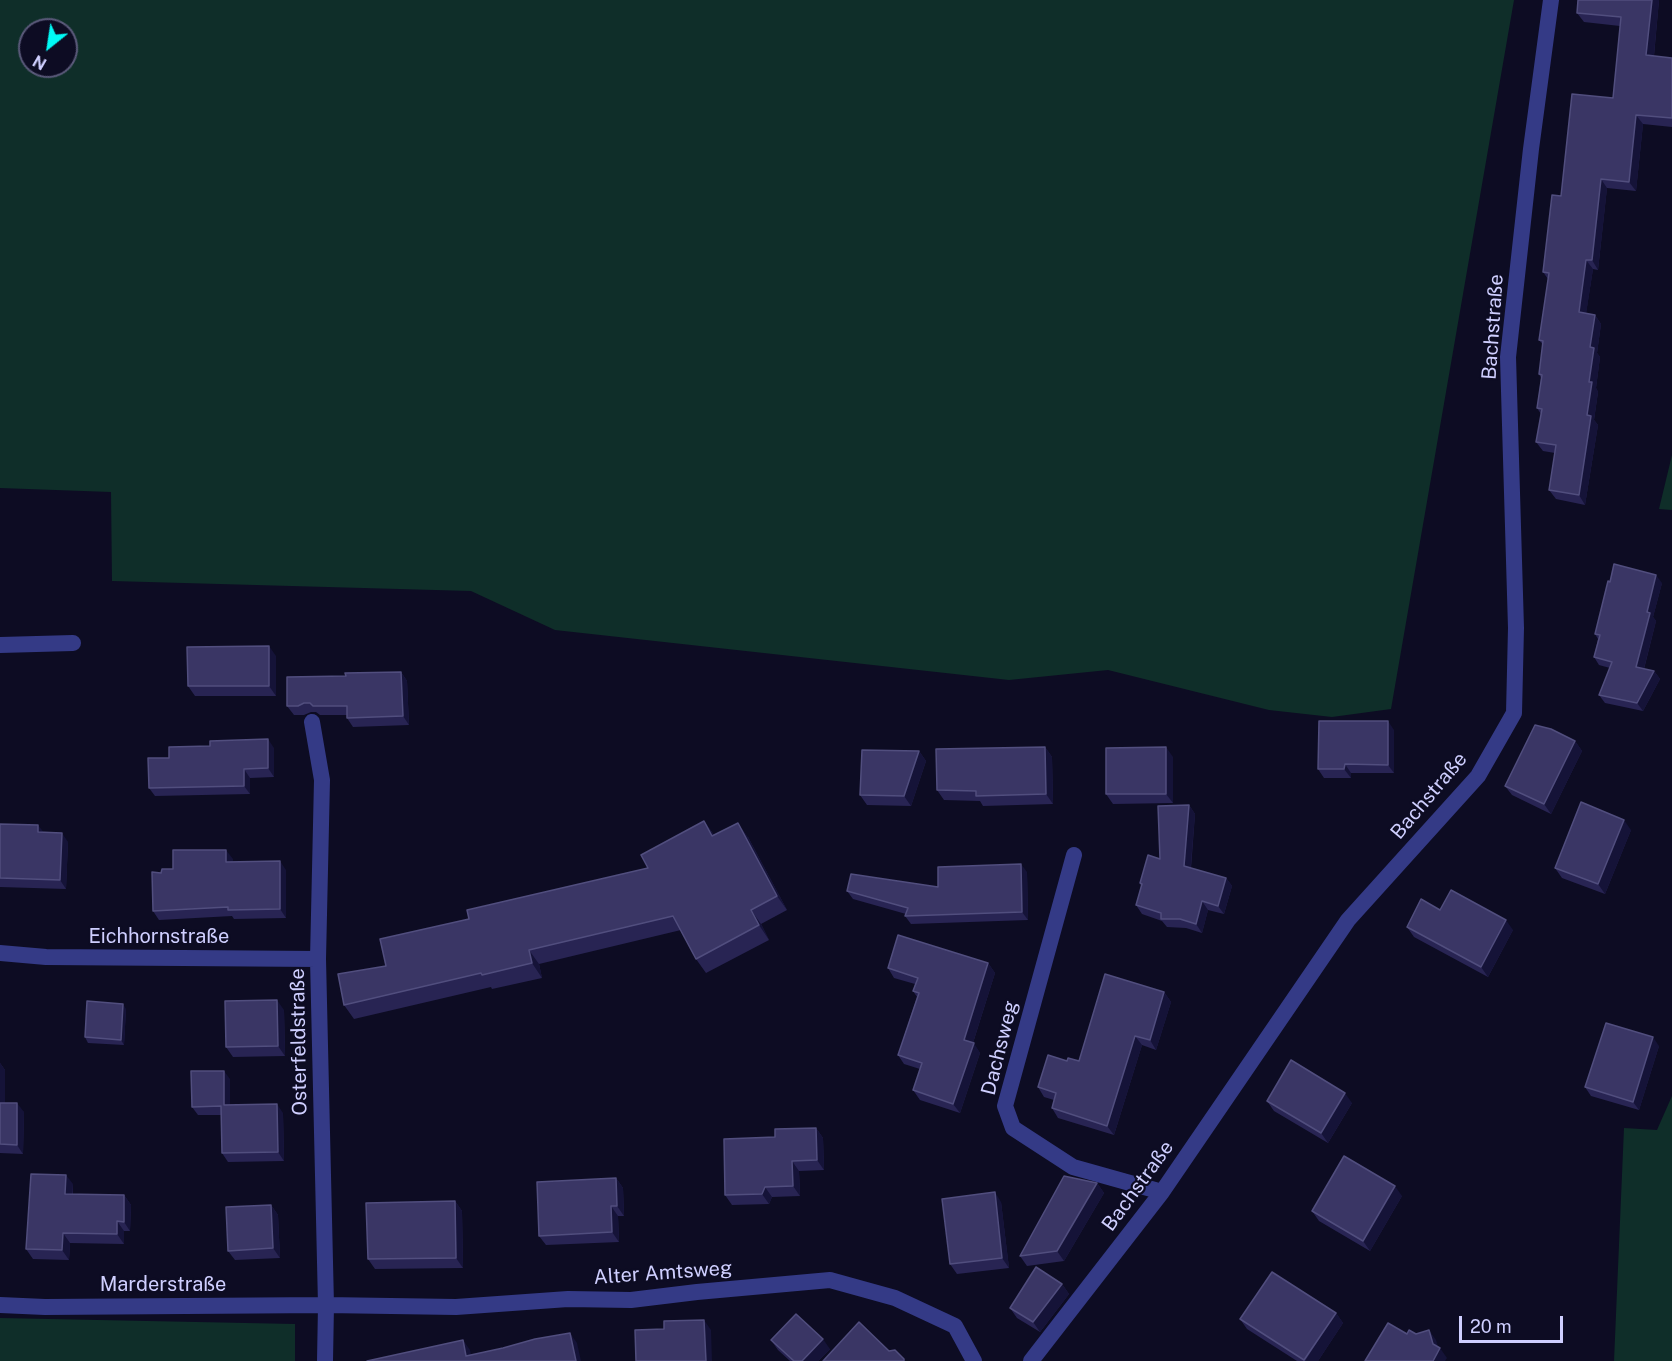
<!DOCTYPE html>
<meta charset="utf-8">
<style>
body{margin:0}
#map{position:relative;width:1672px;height:1361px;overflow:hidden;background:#0d0c23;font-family:"Public Sans",sans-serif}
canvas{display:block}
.north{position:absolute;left:18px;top:18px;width:60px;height:60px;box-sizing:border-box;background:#0d0c23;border:2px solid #5b5a7b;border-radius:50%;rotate:210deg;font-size:16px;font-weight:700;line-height:24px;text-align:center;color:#cfcfff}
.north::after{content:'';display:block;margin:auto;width:21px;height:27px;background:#00faf6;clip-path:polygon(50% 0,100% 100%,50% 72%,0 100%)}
.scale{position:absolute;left:1459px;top:1316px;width:104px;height:27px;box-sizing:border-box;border:3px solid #cfcfff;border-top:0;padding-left:8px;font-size:18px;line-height:21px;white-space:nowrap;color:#cfcfff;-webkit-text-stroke:4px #0d0c23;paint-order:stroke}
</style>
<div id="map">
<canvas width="1672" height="1361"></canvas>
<div class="north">N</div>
<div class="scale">20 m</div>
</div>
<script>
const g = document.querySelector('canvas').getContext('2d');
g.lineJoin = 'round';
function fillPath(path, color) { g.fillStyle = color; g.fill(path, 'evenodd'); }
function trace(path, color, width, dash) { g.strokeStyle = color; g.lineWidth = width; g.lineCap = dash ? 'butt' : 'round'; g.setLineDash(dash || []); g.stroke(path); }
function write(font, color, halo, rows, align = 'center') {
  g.font = font + ' "Public Sans",sans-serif'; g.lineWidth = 4.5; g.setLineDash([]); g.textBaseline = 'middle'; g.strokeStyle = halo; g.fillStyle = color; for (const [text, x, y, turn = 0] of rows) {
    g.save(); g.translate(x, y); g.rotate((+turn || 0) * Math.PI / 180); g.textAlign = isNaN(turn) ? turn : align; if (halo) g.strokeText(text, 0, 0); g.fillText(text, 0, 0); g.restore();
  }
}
const green = new Path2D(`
 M0,0H1514L1391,709L1332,717L1269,710L1108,670L1009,680L555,630L471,591L112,581L111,492L0,488ZM30,30H66V66H30Z
 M1672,455V510L1659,509Z
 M1672,1096V1361H1614L1624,1128L1657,1130Z
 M0,1318L295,1324V1361H0Z`);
const minor = new Path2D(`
 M0,645L73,643
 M312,722L322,780L318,959L326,1305L325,1361
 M1074,855L1005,1106L1013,1128L1073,1167L1162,1192
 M0,953L46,957L318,959
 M0,1305L45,1307L326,1305L456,1307L568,1299L631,1300L697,1292L830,1280L895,1298L955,1326L974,1361
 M1031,1361L1162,1192L1348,920L1478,776L1514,713L1516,628L1508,357L1531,149L1551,0`);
const wall = new Path2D(`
 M1659,0L1654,56L1672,58V127L1643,124L1636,191L1607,188L1598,270L1593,269L1586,313L1595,315L1601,324L1597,353L1600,357L1596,388L1598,392L1594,420L1598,425L1585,505L1556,499L1549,490L1555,453L1543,451L1536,442L1541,414L1537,408L1541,378L1539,374L1543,345L1539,340L1548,279L1543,272L1561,196L1613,98L1620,26L1584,22L1577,13Z
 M1662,583L1653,617L1656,621L1644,669L1654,671L1660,679L1643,711L1605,703L1599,695L1610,668L1599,665L1594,657L1598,639L1595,634Z
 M276,656V696H195L188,686Z
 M401,672L407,681L409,725L353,727L347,718V715H320L316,712H311L304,715H294L287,706L346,676Z
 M1394,730V773H1351V778H1324L1318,769Z
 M1575,741L1582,751L1551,814L1512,795L1505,786Z
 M1045,747L1052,757L1053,804L983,806L980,801L944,800L937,790Z
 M274,748V777L250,778V794L155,796L149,788L169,758Z
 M919,751L926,761L911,806L867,805L860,795Z
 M1173,757V803L1113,804L1106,794Z
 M1189,805L1195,814L1191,868L1226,878L1232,886L1224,914L1208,910L1202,933L1186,928L1167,927L1162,921L1142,914L1136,905L1141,886L1140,883L1160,859Z
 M704,821L714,835L748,837L787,910L761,924L769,940L706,973L696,959L681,930L539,964L542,978L492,989L491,987L354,1019L344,1005L386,966L469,919L648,868Z
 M0,824L43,832L68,842L66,889L0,887Z
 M1631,830L1605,894L1562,878L1555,868Z
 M233,859L232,862L286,870V918L234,919L232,916L159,920L153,911L161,873L173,869Z
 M1027,872L1028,920L911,924L905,916L906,914L853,899L847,891L938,887Z
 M1407,927L1513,930L1488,977L1414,937Z
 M988,963L995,973L973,1043L980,1053L960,1113L920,1100L913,1090L920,1069L904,1064L898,1055L917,997L913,991L915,984L894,978L888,968Z
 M1164,992L1171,1002L1156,1050L1142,1045L1114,1135L1058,1118L1052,1108L1054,1100L1044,1097L1038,1087L1067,1061H1079Z
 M126,1009L124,1045L88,1043L85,1037Z
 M284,1010L285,1056L233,1057L226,1047Z
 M1659,1046L1639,1110L1591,1096L1585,1087Z
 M0,1063L5,1070V1103L24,1112L23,1154L0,1153Z
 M230,1079V1105L283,1113L284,1161L228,1162L222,1153L221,1115H198L192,1107Z
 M1267,1101L1352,1103L1328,1143L1274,1111Z
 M816,1128L823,1138L824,1170L799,1171L800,1196L772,1197L769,1204L732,1205L725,1195L775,1137Z
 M616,1178L623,1188L624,1216H618L619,1242L546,1245L539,1236Z
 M1097,1183L1104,1193L1064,1261L1027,1266L1020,1256Z
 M73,1184V1194L124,1195L131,1205L130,1231H124V1244L70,1243L69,1260L33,1259L26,1249Z
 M1402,1196L1370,1251L1319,1221L1312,1211Z
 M455,1201L462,1211L463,1268L375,1269L368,1259Z
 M1001,1202L1009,1268L957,1274L950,1264Z
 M271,1205L278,1215L280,1258L235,1260L228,1251Z
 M1062,1284L1069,1294L1040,1332L1017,1318L1010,1308Z
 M1336,1313L1343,1323L1318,1361H1297L1247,1329L1240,1319Z
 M771,1340L830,1349L818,1361H790L778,1350Z`);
const shadedWall = new Path2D(`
 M1652,0H1659L1653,65L1646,55Z
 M1636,115L1643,124L1636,191L1629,182Z
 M1601,179L1607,188L1598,270L1592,260Z
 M1586,260L1593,269L1585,321L1579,312Z
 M1595,315L1601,324L1597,353L1600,357L1596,388L1598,392L1594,420L1598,425L1585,505L1579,495L1587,415L1590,347Z
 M1656,575L1662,583L1653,617L1656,621L1642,676L1636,667L1647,612Z
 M269,646L276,656V696L269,686Z
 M1654,671L1660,679L1643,711L1637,703Z
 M401,672L407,681L409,725L403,716Z
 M1388,721L1394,730V773L1388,765Z
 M268,739L274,748V777L268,768Z
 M1575,741L1582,751L1551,814L1544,804Z
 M1045,747L1052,757L1053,804L1046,794Z
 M1166,747L1173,757V803L1166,794Z
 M919,751L926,761L911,806L904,796Z
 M1345,764L1351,773V778L1344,769Z
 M244,769L250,778V794L244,786Z
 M1189,805L1195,814L1190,875L1184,866Z
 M1624,820L1631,830L1605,894L1598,884Z
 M704,821L714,835L712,836Z
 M738,823L748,837L787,910L777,896Z
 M38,825L45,834L38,832Z
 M62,833L68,842L66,889L60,880Z
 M226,850L233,859L232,871L226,862Z
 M280,861L286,870V918L280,909Z
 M1021,864L1027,872L1028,920L1022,912Z
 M1226,878L1232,886L1224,914L1218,906Z
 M1202,901L1208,910L1202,933L1196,924Z
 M751,910L761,924L769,940L759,925Z
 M1506,920L1513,930L1488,977L1481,967Z
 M529,950L539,964L542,978L532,963Z
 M988,963L995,973L971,1049L964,1040Z
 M1164,992L1171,1002L1156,1050L1150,1040Z
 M277,1000L284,1010L285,1056L278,1046Z
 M123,1004L126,1009L124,1045L121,1040Z
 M1135,1036L1142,1045L1114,1135L1107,1126Z
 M1653,1037L1659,1046L1639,1110L1633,1102Z
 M974,1043L980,1053L960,1113L953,1104Z
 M0,1063L5,1070V1112L0,1105Z
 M224,1071L230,1079V1114L224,1105Z
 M1345,1093L1352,1103L1328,1143L1321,1133Z
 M17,1103L24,1112L23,1154L17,1145Z
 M277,1104L283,1113L284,1161L278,1152Z
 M816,1128L823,1138L824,1170L817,1160Z
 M792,1161L799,1171L800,1196L793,1186Z
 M66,1175L73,1184L72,1204L65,1194Z
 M616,1178L623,1188L624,1216L617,1206Z
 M1097,1183L1104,1193L1064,1261L1057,1251Z
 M1395,1186L1402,1196L1370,1251L1363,1241Z
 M765,1187L772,1197L769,1204L762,1194Z
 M995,1192L1001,1202L1009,1268L1002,1258Z
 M124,1195L131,1205L130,1231L124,1222Z
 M455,1201L462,1211L463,1268L456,1258Z
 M271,1205L278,1215L280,1258L273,1248Z
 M611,1206L618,1216L619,1242L612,1232Z
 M117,1221L124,1231V1244L117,1234Z
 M63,1233L70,1243L69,1260L62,1250Z
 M1062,1284L1069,1294L1040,1332L1033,1322Z
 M1336,1313L1343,1323L1318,1361H1305Z
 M704,1320L711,1330L712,1361H706Z
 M1429,1330L1436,1340L1439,1350L1440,1348L1447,1358L1445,1361H1433V1344Z
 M570,1333L577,1343L581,1361H576Z
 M823,1339L830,1349L818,1361H802Z
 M463,1340L470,1350L472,1361L466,1356Z`);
const building = new Path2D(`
 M1578,0H1652L1646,55L1672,58V118L1636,115L1629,182L1601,179L1592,260H1586L1579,312L1595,315L1590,347L1594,348L1589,382H1592L1587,415L1591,416L1579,495L1549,490L1556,445L1536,442L1542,409L1537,408L1542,375L1539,374L1543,341L1539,340L1549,273L1543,272L1552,195L1561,196L1572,94L1613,98L1621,17L1577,13Z
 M1614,564L1656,575L1647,612L1650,613L1636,667L1654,671L1637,703L1599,695L1612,662L1594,657L1600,635L1595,634L1608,581L1610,582Z
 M269,646V686H188L187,647Z
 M401,672L403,716L347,718V706H313L310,703H304L298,706H287V677L346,676L345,673Z
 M1319,721H1388V765L1345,764L1344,769H1318Z
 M1535,725L1551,729L1575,741L1544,804L1505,786Z
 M268,739V768L244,769V786L149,788L148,758H169V747L210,746V741Z
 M1045,747L1046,794L976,796V791L937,790L936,749Z
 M1166,747V794H1106V748Z
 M862,750L919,751L904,796L860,795Z
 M1581,802L1624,820L1598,884L1555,868Z
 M1189,805L1184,866L1226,878L1218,906L1202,901L1196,924L1180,919H1161V913L1136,905L1142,884L1140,883L1148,855L1160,859L1158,806Z
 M704,821L712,836L738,823L777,896L751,910L759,925L696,959L673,916L529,950L532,963L482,975L481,973L344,1005L338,974L386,966L380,939L469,919L467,910L648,868L641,855Z
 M0,824L38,825V832L62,833L60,880L0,878Z
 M173,850H226V862L280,861V909L228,910V907L153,911L152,872L161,873L162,869H173Z
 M1021,864L1022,912L905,916L908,908L847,891L851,874L938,887V867Z
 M1451,890L1506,920L1481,967L1407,927L1421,899L1440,910Z
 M898,935L988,963L964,1040L974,1043L953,1104L913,1090L922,1063L898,1055L919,993L913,991L918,978L888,968Z
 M1105,974L1164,992L1150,1040L1135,1036L1107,1126L1052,1108L1056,1093L1038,1087L1048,1055L1067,1061L1068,1058L1079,1061Z
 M277,1000L278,1046L226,1047L225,1001Z
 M87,1001L123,1004L121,1040L85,1037Z
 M1606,1023L1653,1037L1633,1102L1585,1087Z
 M1291,1060L1345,1093L1321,1133L1267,1101Z
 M191,1071H224V1105L277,1104L278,1152L222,1153L221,1106L192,1107Z
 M0,1103H17V1145L0,1144Z
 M816,1128L817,1160L792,1161L793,1186L765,1187L762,1194L725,1195L724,1139L775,1137V1129Z
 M1344,1156L1395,1186L1363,1241L1312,1211Z
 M31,1174L66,1175L65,1194L124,1195V1222L117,1221V1234L63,1233L62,1250L26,1249Z
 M1064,1176L1097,1183L1057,1251L1020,1256Z
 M616,1178L617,1206H611L612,1232L539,1236L537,1182Z
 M995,1192L1002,1258L950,1264L942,1199Z
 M455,1201L456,1258L368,1259L366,1203Z
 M271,1205L273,1248L228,1251L226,1207Z
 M1036,1267L1062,1284L1033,1322L1010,1308Z
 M1272,1272L1336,1313L1304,1360L1240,1319Z
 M796,1314L823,1339L802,1361H794L771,1340Z
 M704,1320L706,1361H636L635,1330L664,1329V1321Z
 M859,1322L889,1351L895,1350L904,1359V1361H823Z
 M1388,1323L1407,1334L1409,1330L1416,1334L1429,1330L1433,1344L1440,1348L1433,1361H1365Z
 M570,1333L576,1361H367L463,1340L466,1356L503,1348L535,1339Z`);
const streetNames = [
 ["Bachstraße",1493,327,-86],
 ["Bachstraße",1429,796,-50],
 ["Eichhornstraße",159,937],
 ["Osterfeldstraße",299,1042,-91],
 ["Dachsweg",1000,1048,-76],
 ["Bachstraße",1138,1186,-54],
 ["Alter Amtsweg",663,1273,-4],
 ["Marderstraße",163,1285]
];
fillPath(green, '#0f2e29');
trace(minor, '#343a86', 16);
fillPath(wall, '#282453');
fillPath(shadedWall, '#151338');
fillPath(building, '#3a3665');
trace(building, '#514e7e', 1.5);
write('20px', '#cfcfff', '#0d0c23', streetNames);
</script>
